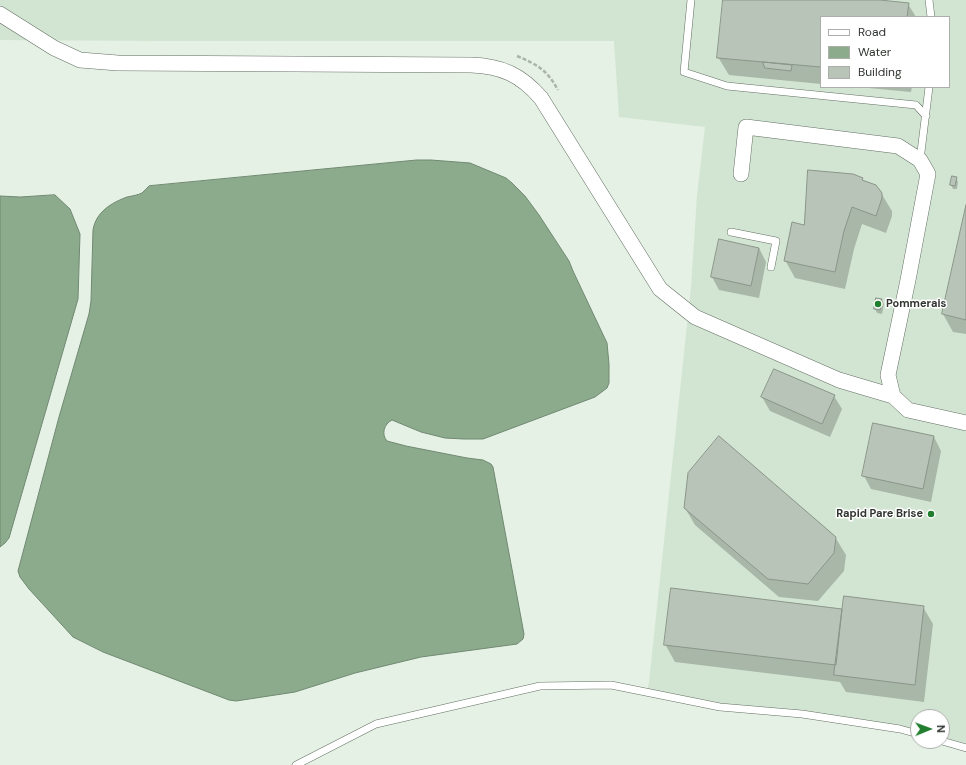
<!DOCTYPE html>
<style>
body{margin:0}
#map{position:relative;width:966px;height:765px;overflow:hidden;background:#e4f1e4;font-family:"DM Sans",sans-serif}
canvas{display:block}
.legend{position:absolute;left:820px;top:16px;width:130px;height:72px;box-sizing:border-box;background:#fff;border:1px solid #acaeac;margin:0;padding:5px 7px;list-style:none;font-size:12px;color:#303530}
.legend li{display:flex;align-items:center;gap:8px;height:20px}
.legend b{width:20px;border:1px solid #acaeac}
.north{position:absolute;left:910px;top:709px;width:40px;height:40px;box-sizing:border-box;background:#fff;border:1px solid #acaeac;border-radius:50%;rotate:89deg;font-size:11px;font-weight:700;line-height:16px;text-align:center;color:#303530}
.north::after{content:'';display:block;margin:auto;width:14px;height:18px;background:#217e2f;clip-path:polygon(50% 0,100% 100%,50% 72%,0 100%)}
</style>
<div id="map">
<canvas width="966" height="765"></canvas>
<ul class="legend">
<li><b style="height:5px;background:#fff"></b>Road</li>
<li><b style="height:11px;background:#8cab8d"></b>Water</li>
<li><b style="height:11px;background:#b8c4b8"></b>Building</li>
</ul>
<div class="north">N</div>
</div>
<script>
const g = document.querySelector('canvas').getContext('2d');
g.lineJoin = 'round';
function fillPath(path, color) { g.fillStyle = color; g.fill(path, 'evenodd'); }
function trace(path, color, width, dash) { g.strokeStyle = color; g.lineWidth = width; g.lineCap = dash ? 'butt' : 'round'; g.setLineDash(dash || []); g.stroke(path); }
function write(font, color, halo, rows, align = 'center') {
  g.font = font + ' "DM Sans",sans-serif'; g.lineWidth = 3; g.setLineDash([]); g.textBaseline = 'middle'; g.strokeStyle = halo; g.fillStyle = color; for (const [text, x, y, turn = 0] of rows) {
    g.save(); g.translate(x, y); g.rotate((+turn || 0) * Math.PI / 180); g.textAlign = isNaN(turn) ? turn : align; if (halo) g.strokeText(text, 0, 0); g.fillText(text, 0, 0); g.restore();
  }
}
const built = new Path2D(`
 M0,0H966V748L942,741V717H918V734L900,729L720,707L647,692L649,682L691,287L697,195L705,127L619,117L614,41H154L0,40ZM821,17H949V87H821Z`);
const water = new Path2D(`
 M417,160H431L470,163L506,178L512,183L525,196L539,215L569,261L573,271L607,343L609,364V383L607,388L595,397L483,439H464L445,438L421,432L392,420C384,424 381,434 387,441L406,446L467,458L483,460L491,464L493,467L524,634L523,639L517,644L421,657L355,673L295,692L236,701L229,700L103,652L73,637L29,589L20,577L18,571L59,417L89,314L91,301L93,230C96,212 111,203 127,197C132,196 138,195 142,193C144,191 147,188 149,186Z
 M55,195L70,209L80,234L78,299L9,538L5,543L0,547V196L20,197Z`);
const shadow = new Path2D(`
 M724,0H870L908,4L916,17H821V84L729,75L718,57Z
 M858,87H912L911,92Z
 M956,178L958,182L957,189H953L951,185Z
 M862,179L864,182L881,193L892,211V216L886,233L862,224L854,249L845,289L795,278L785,260L805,226Z
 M966,209V334L953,332L943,314Z
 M759,248L766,262L759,298L719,290L712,277Z
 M882,300L884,304L882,314L877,313L875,309Z
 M834,396L842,409L830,437L770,411L762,397Z
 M874,425L934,437L941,451L931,502L871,489L864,476Z
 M685,508L835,537L846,555L844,571L818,601L779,597L695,525Z
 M672,589L843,610L923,607L933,624L924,702L846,692L840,682L675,662L665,644Z`);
const building = new Path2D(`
 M723,0H880L909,3L907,17H821V67L717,58Z
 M763,62L792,65L791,71L765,68Z
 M808,170L853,174L863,178L862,180L876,185L882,193V198L876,216L852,207L844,231L835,272L784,261L792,222L804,225Z
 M952,176L957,177L955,186L950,185Z
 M966,205V320L942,314Z
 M719,239L759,248L751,286L711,277Z
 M876,298L882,299L880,310L874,309Z
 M774,369L835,395L822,424L761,397Z
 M873,423L934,436L923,489L862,476Z
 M719,436L836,537L834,553L808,584L768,579L684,508L688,473Z
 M671,588L842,609L836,665L664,645Z
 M844,596L924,606L915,685L834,675Z`);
const path = new Path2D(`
 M517,56C538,65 547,70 558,90`);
const lane = new Path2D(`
 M691,0L684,72L727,86L916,105L926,116
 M929,0L931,17
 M920,160L929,87
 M731,232L776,241L771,267
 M942,741L966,748
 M296,765L376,724L540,686L611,685L720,707L802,714L900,729L918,734`);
const street = new Path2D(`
 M0,14L54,48L80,60L118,63L471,65C502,66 521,75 541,98L660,289L695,317L839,380L893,396
 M741,174L746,127L898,146L920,160L928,174L908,280L888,375L893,396L908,410L966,423`);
const markers = [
 [878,304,4,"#217e2f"],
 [931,514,4,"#217e2f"]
];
const poiNames = [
 ["Pommerais",886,304],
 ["Rapid Pare Brise",923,514,"right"]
];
fillPath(built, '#d2e5d2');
fillPath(water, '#8cab8d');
trace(water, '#708871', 1);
fillPath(shadow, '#0003');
fillPath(building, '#b8c4b8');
trace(building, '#8a968a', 1);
trace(lane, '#646f64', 8);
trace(street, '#646f64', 16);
trace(path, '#aab4aa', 2.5, [4, 2]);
trace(lane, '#fff', 7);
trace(street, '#fff', 15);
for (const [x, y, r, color] of markers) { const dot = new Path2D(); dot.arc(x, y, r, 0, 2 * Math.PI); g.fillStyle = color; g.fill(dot); trace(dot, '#fff', 1.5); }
write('bold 11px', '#303530', '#fff', poiNames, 'left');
</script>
